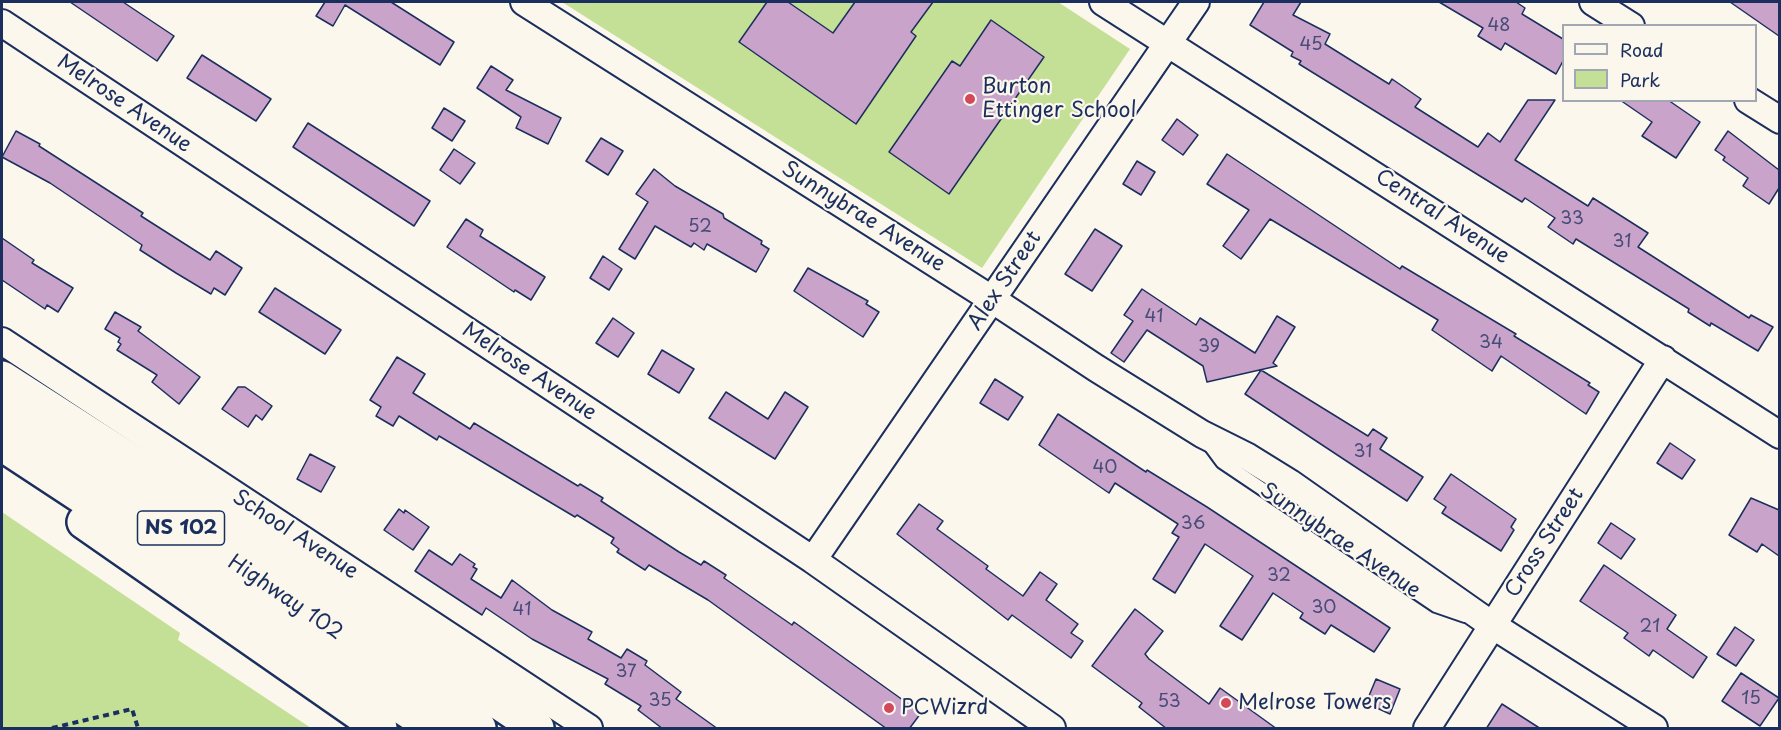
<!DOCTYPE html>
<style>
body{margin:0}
#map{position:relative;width:1781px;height:730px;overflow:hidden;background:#fbf7ec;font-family:"Playpen Sans",sans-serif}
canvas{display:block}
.frame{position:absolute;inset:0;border:3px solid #1b2f5e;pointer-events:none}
.legend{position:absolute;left:1562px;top:24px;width:195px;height:78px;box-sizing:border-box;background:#fbf7ec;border:2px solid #a1a7b3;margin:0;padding:8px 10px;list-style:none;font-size:18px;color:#1b2f5e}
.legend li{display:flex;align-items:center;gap:12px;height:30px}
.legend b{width:30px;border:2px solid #a1a7b3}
</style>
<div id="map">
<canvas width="1781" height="730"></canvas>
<div class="frame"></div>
<ul class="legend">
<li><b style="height:8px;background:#fbf7ec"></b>Road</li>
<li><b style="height:16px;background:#c4df96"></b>Park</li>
</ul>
</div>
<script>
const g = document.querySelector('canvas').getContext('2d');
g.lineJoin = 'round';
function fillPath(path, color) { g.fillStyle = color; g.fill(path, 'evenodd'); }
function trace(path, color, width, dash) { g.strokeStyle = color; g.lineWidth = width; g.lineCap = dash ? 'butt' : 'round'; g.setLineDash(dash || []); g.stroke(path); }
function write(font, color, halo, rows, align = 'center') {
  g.font = font + ' "Playpen Sans",sans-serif'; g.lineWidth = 4.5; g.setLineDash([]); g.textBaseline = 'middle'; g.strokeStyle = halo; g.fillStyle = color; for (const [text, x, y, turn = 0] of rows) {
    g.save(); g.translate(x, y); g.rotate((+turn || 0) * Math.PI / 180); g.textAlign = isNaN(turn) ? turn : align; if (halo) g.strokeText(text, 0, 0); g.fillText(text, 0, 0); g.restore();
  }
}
const green = new Path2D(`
 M562,2H1058L1130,49L982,268Z
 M2,512L180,633L178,640L311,728H2Z`);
const building = new Path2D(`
 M70,2H123L174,36L157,61Z
 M325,2H391L454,42L440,65L345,5L333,26L316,16Z
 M767,2H788L833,33L855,2H933L911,32L916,36L856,124L739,42Z
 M1264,2H1301L1293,15L1330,34L1325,44L1389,84L1392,79L1421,99L1415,107L1478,147L1488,133L1500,142L1528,100H1555L1515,160L1588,206L1593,198L1648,233L1638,247L1749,318L1751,315L1773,327L1758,351L1711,323L1710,326L1688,312L1689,309L1576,239L1573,244L1548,227L1555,218L1525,198L1522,202L1299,64L1301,61L1291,56L1293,52L1250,25Z
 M1439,2H1516L1525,8L1522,14L1563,39V61L1556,74L1505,43L1501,50L1478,36L1483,28Z
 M1730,2H1779V36Z
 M991,20L1044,57L949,194L889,152L952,61L960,66Z
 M202,55L271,99L256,121L187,78Z
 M491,66L513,80L506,90L561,118L548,144L516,128L521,117L477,88Z
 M1620,100H1668L1700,122L1676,158L1642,136L1652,122Z
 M444,108L465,121L452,141L432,128Z
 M1177,119L1198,135L1183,155L1162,140Z
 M308,123L430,201L414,226L293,147Z
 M16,131L40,144L39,146L143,213L141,216L210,260L216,251L242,268L225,295L214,288L211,294L176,273L140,250L142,245L50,183L2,157Z
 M1728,131L1779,170V188L1769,204L1743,186L1748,178L1723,160L1725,157L1715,150Z
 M601,138L623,151L608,175L586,161Z
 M454,149L475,163L460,184L440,170Z
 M1227,154L1400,269L1402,266L1516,334L1514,336L1590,383L1588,385L1599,392L1586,414L1501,356L1492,371L1432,330L1438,320L1270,219L1241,259L1223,246L1249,210L1207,184Z
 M1137,161L1155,172L1141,195L1123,184Z
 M654,169L675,186L723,214L724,218L762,241L761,244L769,249L756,272L707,244L704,250L694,243L691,247L655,226L635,259L619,249L648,202L636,194Z
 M466,219L483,230L480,236L545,277L531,300L515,290L514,292L447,247Z
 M1095,229L1122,246L1092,291L1065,274Z
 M2,238L34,260L32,263L73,288L58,312L47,305L45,309L2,280Z
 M603,256L622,269L609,290L590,278Z
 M808,268L868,301L866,304L879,312L863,337L794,291Z
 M275,288L341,330L325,354L259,312Z
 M1142,289L1196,325L1200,318L1255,353L1277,316L1295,327L1273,363L1277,366L1207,382L1203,366L1147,330L1124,362L1111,353L1133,321L1124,315Z
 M115,312L141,327L138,331L200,377L179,404L152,382L157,375L117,350L121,344L118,342L120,338L105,329Z
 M613,318L634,333L618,357L596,343Z
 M662,350L694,369L679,393L648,374Z
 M397,357L425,374L413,393L470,429L474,423L578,486L580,484L603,498L601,501L679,552L701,565L704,561L726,575L724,578L792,625L794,622L921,713L909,729H887L708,600L649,565L645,570L617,552L619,549L611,543L614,538L577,515L575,517L439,436L437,440L399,416L393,426L376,416L381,407L370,400Z
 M1261,370L1368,436L1373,429L1387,438L1380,449L1423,477L1407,501L1245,394Z
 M995,379L1023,397L1008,420L980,403Z
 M238,387H245L272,406L262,420L256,415L248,427L222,409Z
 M726,392L768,419L785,392L808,407L775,459L709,418Z
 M1058,414L1146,472L1147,470L1207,507L1390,628L1374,652L1331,625L1325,634L1300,618L1303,613L1273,593L1242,640L1220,626L1253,576L1205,544L1175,593L1153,579L1179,537L1172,533L1178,524L1115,483L1109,493L1039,445Z
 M1670,443L1695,460L1682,479L1657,463Z
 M310,454L335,467L321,492L297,479Z
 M1451,474L1516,519L1511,527L1514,530L1501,551L1442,513L1446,507L1434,499Z
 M1751,498L1779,510V556L1762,544L1757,552L1729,535Z
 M919,504L943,521L937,529L988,566L986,569L1023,596L1040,572L1057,584L1046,600L1078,624L1071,633L1083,641L1071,658L1012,615L1008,620L897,534Z
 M399,509L404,513L405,510L429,527L413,550L384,530Z
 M1611,523L1635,539L1621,559L1598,543Z
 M429,550L452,565L460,554L475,564L473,567L477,569L471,579L501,598L512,580L552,610L592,632L588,639L621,658L627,649L647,661L645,665L681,692L676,699L718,729H663L638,710L641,706L605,684L608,679L532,639L486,608L482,615L415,571Z
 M1604,565L1676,615L1667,629L1707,657L1693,678L1653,650L1649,656L1624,638L1628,633L1580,601Z
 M1135,609L1163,631L1145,654L1149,659L1209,704L1220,688L1277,729H1167L1139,707L1142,703L1092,666Z
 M1735,627L1754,640L1736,666L1717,654Z
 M1741,673L1779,698L1760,726L1722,701Z
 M1376,679L1400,689L1390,714L1366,703Z
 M1502,704L1541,729H1486Z`);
const path = new Path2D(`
 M52,728L132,709L138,728`);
const lane = new Path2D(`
 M1208,443L1222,462L1436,606L1465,616`);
const street = new Path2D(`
 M524,2L993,300L1096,368L1202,434L1248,457L1290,483L1492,625L1654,728
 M1103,2L1780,435
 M1593,2L1631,26
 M2,23L813,560L1052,728
 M1748,100L1780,120
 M2,341L589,728
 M813,560L1196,2
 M1427,728L1663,359`);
const highway = new Path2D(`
 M2,378L312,577L537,728
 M2,408L479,728
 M2,444L434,728
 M84,522L380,728`);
const markers = [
 [970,99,6,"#d1495b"],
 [1226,703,6,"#d1495b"],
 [889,708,6,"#d1495b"]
];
const numberNames = [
 ["48",1499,26],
 ["45",1311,45],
 ["33",1572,219],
 ["52",700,227],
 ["31",1622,242],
 ["41",1154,317],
 ["34",1491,343],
 ["39",1209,347],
 ["31",1363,452],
 ["40",1105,468],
 ["36",1193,524],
 ["32",1279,576],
 ["30",1324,608],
 ["41",522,610],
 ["21",1650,627],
 ["37",626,672],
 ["15",1751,699],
 ["35",660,701],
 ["53",1169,702]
];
const shields = [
 [181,528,87]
];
const shieldNames = [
 ["NS 102",181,528]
];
const poiNames = [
 ["Burton",982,87],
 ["Ettinger School",982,111],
 ["Melrose Towers",1238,703],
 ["PCWizrd",901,708]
];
const streetNames = [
 ["Melrose Avenue",124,104,34],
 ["Sunnybrae Avenue",863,217,32],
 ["Central Avenue",1442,217,33],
 ["Alex Street",1005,281,-56],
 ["Melrose Avenue",529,372,34],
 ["School Avenue",295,535,33],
 ["Sunnybrae Avenue",1340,541,34],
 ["Cross Street",1545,543,-57],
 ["Highway 102",285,598,34]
];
fillPath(green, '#c4df96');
fillPath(building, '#caa3ca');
trace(building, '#1b2f5e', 1.5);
trace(lane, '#1b2f5e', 16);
trace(street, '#1b2f5e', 30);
trace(highway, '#1b2f5e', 38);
trace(path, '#1b2f5e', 4, [6, 4.5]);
trace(lane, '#fbf7ec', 12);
trace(street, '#fbf7ec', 26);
trace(highway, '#fbf7ec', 33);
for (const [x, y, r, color] of markers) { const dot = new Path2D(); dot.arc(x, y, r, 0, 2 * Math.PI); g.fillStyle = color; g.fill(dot); trace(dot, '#fbf7ec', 2); }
write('18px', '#474c79', null, numberNames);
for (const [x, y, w] of shields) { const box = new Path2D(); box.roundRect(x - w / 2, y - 17, w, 34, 4.5); g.fillStyle = '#fbf7ec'; g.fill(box); trace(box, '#1b2f5e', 1.5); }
write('bold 20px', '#1b2f5e', null, shieldNames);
write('21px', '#1b2f5e', '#fbf7ec', poiNames, 'left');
write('21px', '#1b2f5e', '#fbf7ec', streetNames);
</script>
